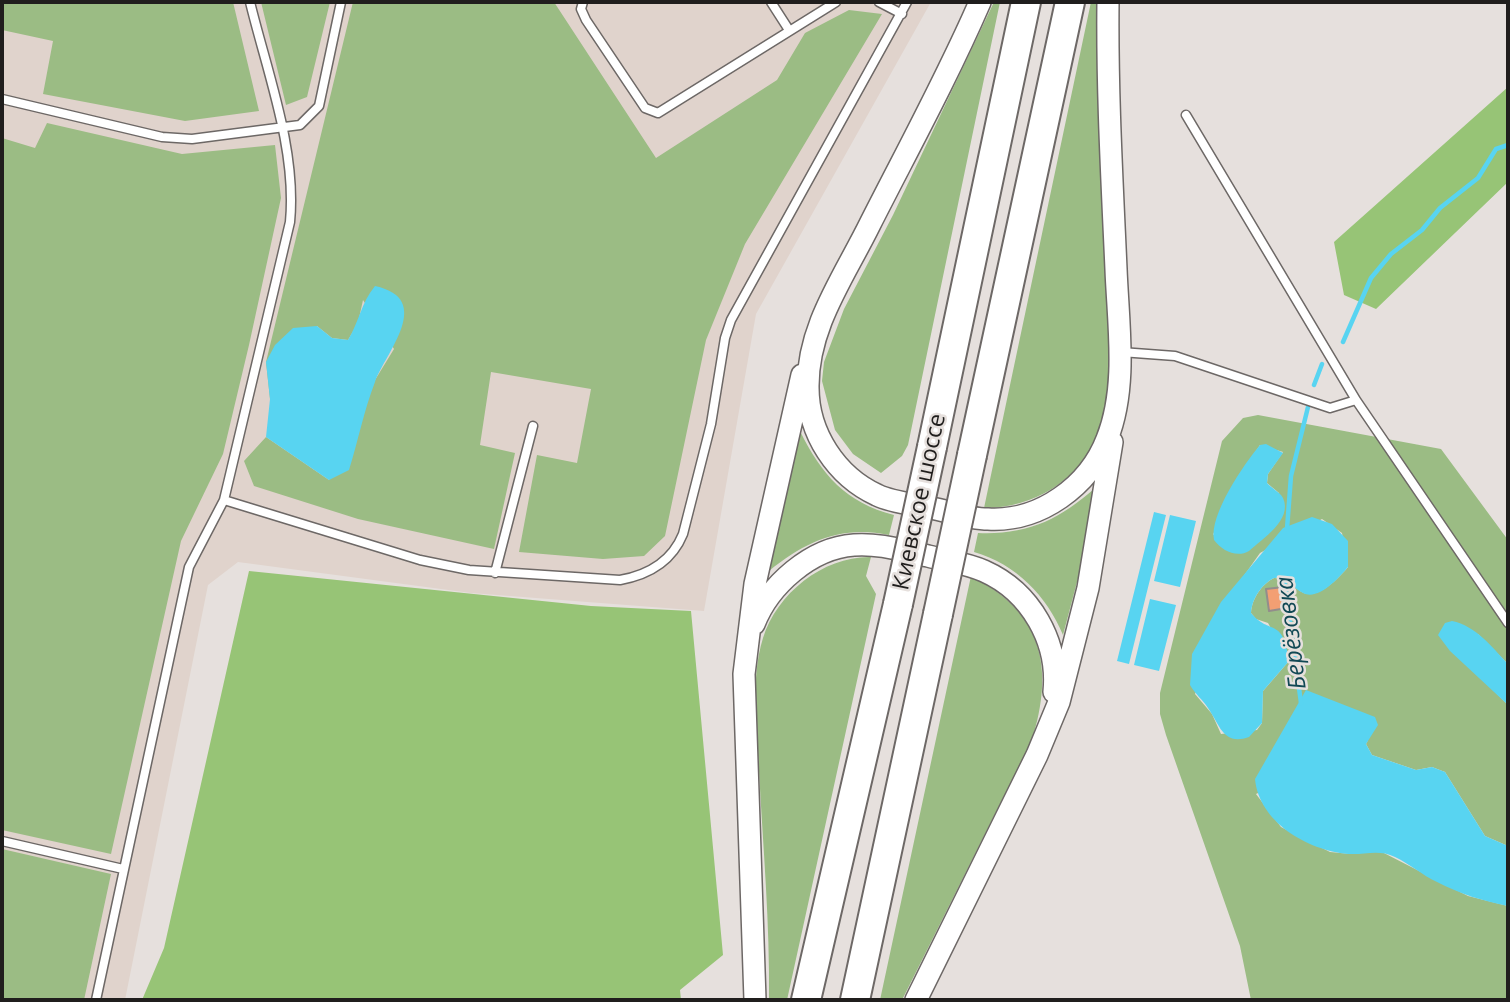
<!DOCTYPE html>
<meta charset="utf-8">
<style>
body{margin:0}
#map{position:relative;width:1510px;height:1002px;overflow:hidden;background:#e6e0dd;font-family:"Open Sans",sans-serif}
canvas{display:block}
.frame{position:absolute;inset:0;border:4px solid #201e1d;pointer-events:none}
</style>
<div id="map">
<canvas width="1510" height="1002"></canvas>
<div class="frame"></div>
</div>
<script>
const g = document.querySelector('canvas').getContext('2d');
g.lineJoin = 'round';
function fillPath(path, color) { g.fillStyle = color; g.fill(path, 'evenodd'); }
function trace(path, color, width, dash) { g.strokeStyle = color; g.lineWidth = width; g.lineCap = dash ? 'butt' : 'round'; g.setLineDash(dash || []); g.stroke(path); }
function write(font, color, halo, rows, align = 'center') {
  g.font = font + ' "Open Sans",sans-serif'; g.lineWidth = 5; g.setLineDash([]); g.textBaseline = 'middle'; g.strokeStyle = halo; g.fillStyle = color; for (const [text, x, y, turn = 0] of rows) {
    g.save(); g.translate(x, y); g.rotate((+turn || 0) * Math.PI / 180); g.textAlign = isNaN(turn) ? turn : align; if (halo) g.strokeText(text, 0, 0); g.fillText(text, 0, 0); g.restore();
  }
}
const built = new Path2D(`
 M2,2H931L756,314L704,611L471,593L238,562L208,585L125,1000H2Z`);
const green = new Path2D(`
 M2,2H233L259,111L185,121L43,94L53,41L2,30Z
 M261,2H330L307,97L286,105Z
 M353,2H554L656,158L777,80L805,33L849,10L882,14L745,244L706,340L665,536L644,556L603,559L519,552L537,455L577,463L591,389L491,372L480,445L515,453L494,549L358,519L254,486L244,461L266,437L329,480L375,380L394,349L363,300L358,323L348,340L332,338L317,326L270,399L266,362Z
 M994,2H1000L908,445L902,456L881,473L853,454L835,430L822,381L824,362L844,309L893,215Z
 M1091,2H1098C1098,80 1101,157 1105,235C1107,289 1121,387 1098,436C1077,481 1034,508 984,508Z
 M47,123L182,154L275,145L281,198L249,345L223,454L181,541L111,854L2,830V138L35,148Z
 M1258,415L1441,449L1508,540V664L1478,634L1487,684L1508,705V846L1485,836L1445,772L1432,767L1416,770L1372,755L1366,744L1368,740L1256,794L1281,827L1330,852L1351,854L1380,851L1468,896L1508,906V1000H1251L1240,946L1166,735L1160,714V693L1222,441L1243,418ZM1260,445L1283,452L1268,474L1267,483L1279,493L1213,535L1230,491ZM1322,519L1342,533L1348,567C1338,579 1316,602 1300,591C1291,584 1286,578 1274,578C1262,584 1252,598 1251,613L1256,619L1268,623L1289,661L1263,691L1262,723L1257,730L1221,734L1212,714L1195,694L1241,580L1260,553ZM1284,587L1287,608L1270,611L1267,589Z
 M800,431C821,474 846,503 894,515L889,535C842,525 806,541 769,571Z
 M1095,488L1091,529L1063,635C1047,596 1016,564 974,552L978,533C1027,535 1059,520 1095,488Z
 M871,557L866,576L876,594L787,1000H769C770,924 763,847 759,771C757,728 750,680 763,638C777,593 824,556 871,557Z
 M971,576C1042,612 1055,667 1032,740L902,1000H880Z
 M2,849L111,874L84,1000H2Z`);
const forest = new Path2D(`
 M1508,87V182L1376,309L1344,295L1334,242Z
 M249,571L591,606L691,611L723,955L680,990L681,1000H142L164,948Z`);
const water = new Path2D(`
 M375,286C435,299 386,352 375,382C364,410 358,441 349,470L329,480L266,437L270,399L266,362L275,345L293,328L317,326L332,338L348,340C359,322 361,303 375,286Z
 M1266,444L1283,453L1268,474L1267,483C1271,488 1280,492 1283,498C1293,520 1262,539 1249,551C1237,558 1222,551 1214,540C1209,515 1244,464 1260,445Z
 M1154,512L1166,515L1129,664L1117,661Z
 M1170,515L1196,521L1180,587L1154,581Z
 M1312,517L1332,524L1348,541V567C1339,578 1318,601 1303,593C1292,587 1288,578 1274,578C1262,584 1252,598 1251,613C1270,636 1283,616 1289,661L1263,691L1262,723L1249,737C1223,746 1220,725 1208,708C1203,700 1195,694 1190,685L1192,654L1221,602L1283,528Z
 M1150,599L1176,605L1159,671L1134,665Z
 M1452,621C1476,626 1492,647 1508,664V705L1450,651L1438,635L1445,623Z
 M1306,690L1375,717L1378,725L1366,744L1372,755L1416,770L1432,767L1445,772L1485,836L1508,846V906C1483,901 1460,894 1437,882C1422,875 1410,864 1395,857C1379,849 1365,855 1348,854C1307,850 1259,822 1255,779Z`);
const stream = new Path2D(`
 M1343,342L1371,278L1391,254L1422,230L1440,208L1478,178L1496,149L1508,145
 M1314,385L1322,364
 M1287,529L1291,476L1308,407
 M1284,576L1301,703`);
const building = new Path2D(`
 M1284,587L1287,608L1269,611L1266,589Z`);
const service = new Path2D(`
 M583,2L581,9L586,20L645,108L658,113L836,2
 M771,2L789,30
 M879,2L902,14
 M2,99L162,137L192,139L300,125L319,106L341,2
 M1186,115L1356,400
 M1121,352L1175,356L1330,408L1356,400L1508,623
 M224,500L420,560L469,570L620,580C648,575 672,561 683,534L711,424L725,338L731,320L907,2
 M495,573L533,426
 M2,841L123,869
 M96,1000L189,567L224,500L290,222C297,150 267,72 250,2`);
const tertiary = new Path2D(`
 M980,2C947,78 907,151 870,224C844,277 807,327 808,388C808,433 836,476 877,495C893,503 915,504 932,508C950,512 970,519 988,519C1040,522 1089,486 1107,439C1128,387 1118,323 1116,269C1112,180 1107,91 1108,2
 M754,624C769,585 811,548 854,545C879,543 904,551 928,556C947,561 966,563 984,571C1031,592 1059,642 1054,692
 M755,1000L744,674L755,584L802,375
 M916,1000L1037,755L1059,702L1088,588L1112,442`);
const trunk = new Path2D(`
 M932,447L1026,2
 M972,455L1070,2
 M806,1000L898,604
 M855,1000L938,614`);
const trunkBridge = new Path2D(`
 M898,604L932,447
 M938,614L972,455`);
const streetNames = [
 ["Киевское шоссе",920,502,-78]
];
const waterNames = [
 ["Берёзовка",1292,633,-97]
];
fillPath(built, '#e0d3cc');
fillPath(green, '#9bbc84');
fillPath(forest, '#97c476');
fillPath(water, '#58d4f1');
trace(stream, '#58d4f1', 4.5);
fillPath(building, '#f39f73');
trace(building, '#938d8b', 2);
trace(service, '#6d6866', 11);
trace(tertiary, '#6d6866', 24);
trace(trunk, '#6d6866', 32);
trace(service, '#fff', 8);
trace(tertiary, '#fff', 21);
trace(trunk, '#fff', 28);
trace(trunkBridge, '#6d6866', 32, []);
trace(trunkBridge, '#fff', 28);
write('23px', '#201e1d', '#e6e0dd', streetNames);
write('italic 24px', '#114854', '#e6e0dd', waterNames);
</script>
